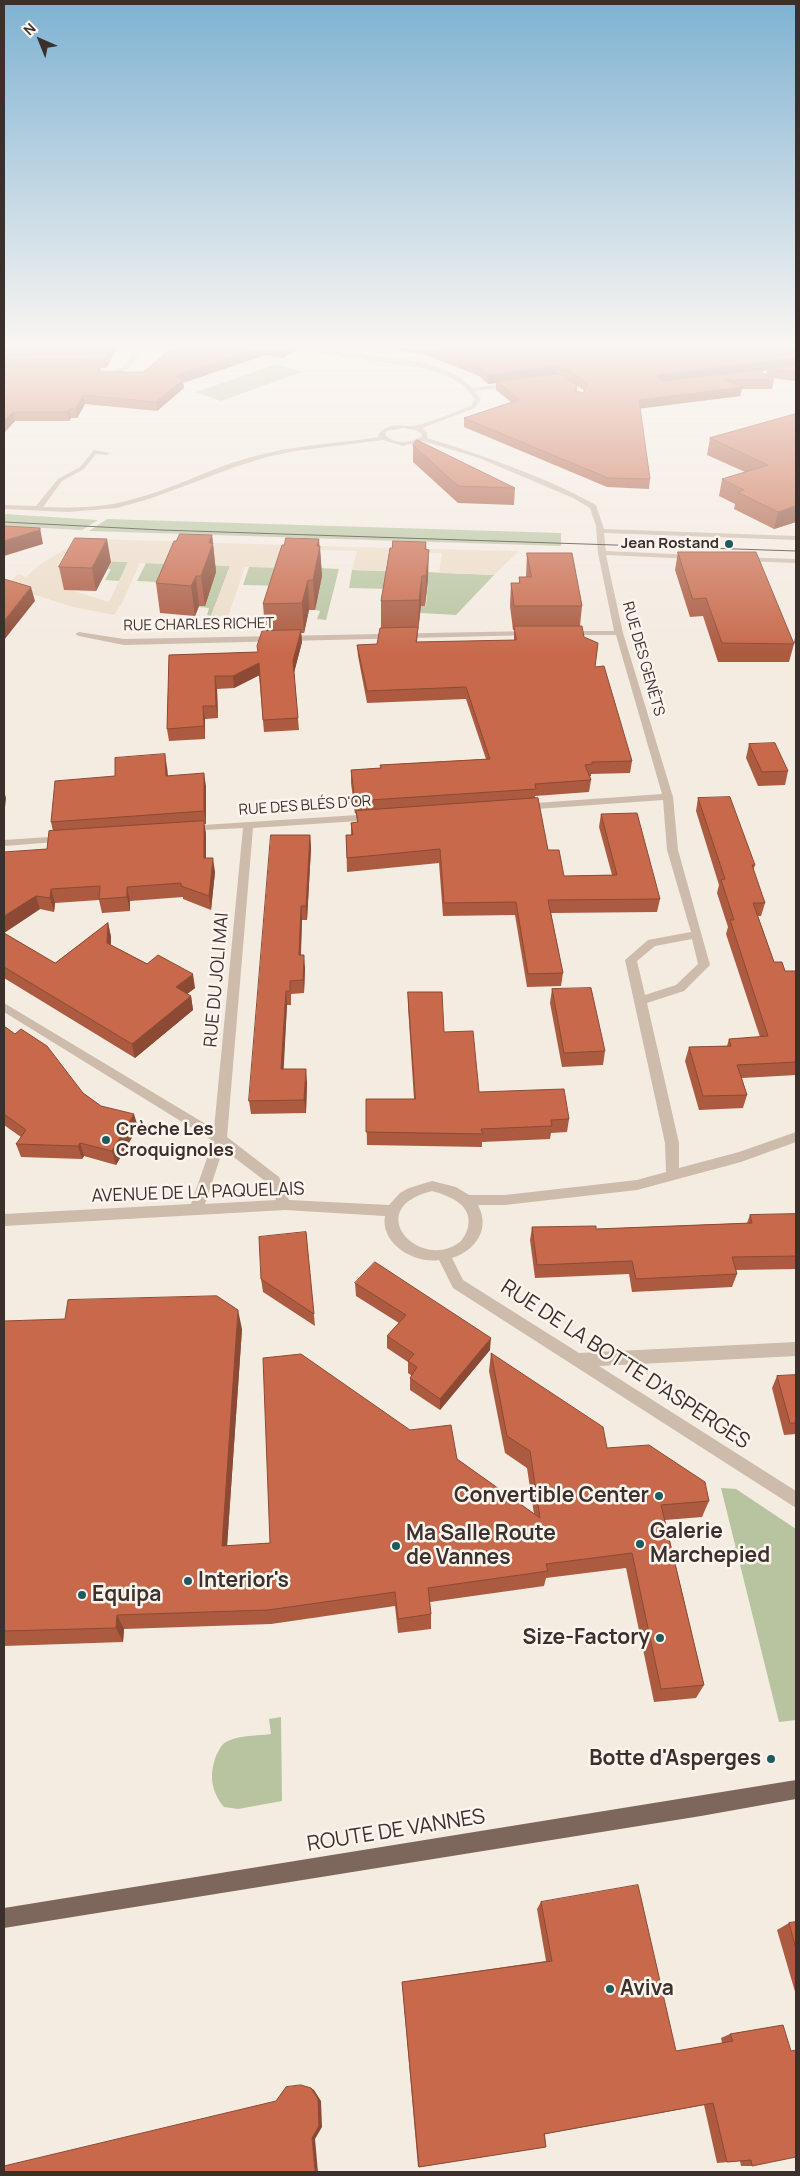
<!DOCTYPE html>
<meta charset="utf-8">
<style>
body{margin:0}
#map{position:relative;width:800px;height:2176px;overflow:hidden;background:#f4ebe1;font-family:Manrope,sans-serif}
canvas{display:block}
.frame{position:absolute;inset:0;border:5px solid #3b302b;pointer-events:none}
.north{position:absolute;left:15px;top:15px;width:50px;height:50px;-webkit-text-stroke:4px #fbf5ee;paint-order:stroke;rotate:316deg;font-size:14px;font-weight:700;line-height:20px;text-align:center;color:#3b302b}
.north::after{content:'';display:block;margin:auto;width:18px;height:22px;background:#3b302b;clip-path:polygon(50% 0,100% 100%,50% 72%,0 100%)}
</style>
<div id="map">
<canvas width="800" height="2176"></canvas>
<div class="frame"></div>
<div class="north">N</div>
</div>
<script>
const g = document.querySelector('canvas').getContext('2d');
g.lineJoin = 'round';
function fillPath(path, color) { g.fillStyle = color; g.fill(path, 'evenodd'); }
function trace(path, color, width, dash) { g.strokeStyle = color; g.lineWidth = width; g.lineCap = dash ? 'butt' : 'round'; g.setLineDash(dash || []); g.stroke(path); }
function write(font, color, halo, rows, align = 'center') {
  g.font = font + ' Manrope,sans-serif'; g.lineWidth = 5; g.setLineDash([]); g.textBaseline = 'middle'; g.strokeStyle = halo; g.fillStyle = color; for (const [text, x, y, turn = 0] of rows) {
    g.save(); g.translate(x, y); g.rotate((+turn || 0) * Math.PI / 180); g.textAlign = isNaN(turn) ? turn : align; if (halo) g.strokeText(text, 0, 0); g.fillText(text, 0, 0); g.restore();
  }
}
const green = new Path2D(`
 M277,364L302,372L221,401L196,392Z
 M4,514L98,520L82,530L4,526Z
 M107,519L561,533V546L89,531Z
 M112,561L128,562L119,581L105,580L111,569H108Z
 M146,563L184,564L175,583L137,581Z
 M215,565L230,566L211,616L207,615L209,608L199,607Z
 M249,567L288,568L283,586L243,585Z
 M320,568L339,569L326,620L317,619L320,611L315,610Z
 M352,570L393,571L390,589L349,588Z
 M426,572L494,575L456,615L421,613V606H426L428,580Z
 M721,1488L736,1489L796,1529V1720L779,1722Z
 M281,1717L282,1801L238,1809L224,1807C211,1791 209,1775 216,1756C219,1750 222,1743 228,1741C240,1735 257,1736 271,1734L269,1719Z`);
const plaza = new Path2D(`
 M97,539L348,547L519,551L494,575L439,573L442,553L388,552L385,571L352,570L357,551L285,549L280,567H245L228,617L211,616L230,566L140,563L122,603L114,615L73,607L4,585L19,574L26,577L39,565L65,549ZM80,561L128,562L109,602L65,588Z`);
const minor = new Path2D(`
 M133,348H139C137,355 136,362 130,367C121,376 94,378 83,372C105,361 120,387 133,348Z
 M166,348H172L160,367H156Z
 M302,348C318,348 333,352 348,353C383,357 448,359 472,388L514,383L512,386L474,391L481,399L475,408L422,428L427,432V438C485,456 543,476 596,505L604,529L796,536V540L604,533L606,551L694,555L698,557L694,559L606,555L623,633L673,797L678,850L710,965L684,991L647,1003L679,1143V1168L739,1152L796,1132V1142L741,1162L637,1190L505,1205H478C491,1229 475,1251 452,1258L463,1280L579,1353L796,1342V1356L599,1366L796,1491V1508L453,1288L439,1260C415,1264 380,1244 385,1216L285,1210L4,1226V1214L191,1204L213,1141L4,1012V1003L214,1129L243,828L184,831L183,829L188,826L373,814L378,817L373,820L253,828L227,1137L279,1177L289,1200L389,1205L400,1193L409,1188L432,1181L456,1187L469,1195H505L637,1180L666,1172L665,1143L625,960L648,940L691,932L667,850L663,800L522,810L517,807L522,804L662,794L616,635H566L562,633L566,631H614L598,553L596,526L590,508L573,498L479,458L423,441L403,446L383,440L295,451L267,457L235,467L152,498L117,508L68,512L4,509V505L36,506L58,479L80,467L94,450L110,453L107,455L96,454L84,469L62,481L43,507C72,508 102,508 130,500C171,490 208,469 248,458C291,445 335,444 379,437L378,435C390,419 404,429 418,425C436,421 454,412 471,406L475,399L463,385L445,375L423,368L324,354ZM403,428L415,430L421,433L422,436C410,444 395,444 385,435L387,431ZM692,939L698,964L676,985L645,995L637,961L655,946ZM223,1149L269,1184L276,1200L205,1204ZM432,1191C450,1196 473,1205 468,1227C467,1232 464,1237 461,1241C422,1274 359,1209 432,1191Z
 M739,557L796,559V563L742,561L738,559Z
 M531,631H534V635L124,645L79,636L75,634L79,632L124,639Z
 M64,836L68,837V841L4,846V840Z`);
const major = new Path2D(`
 M796,1780V1799L701,1816L4,1928V1908Z`);
const tram = new Path2D(`
 M4,522L161,530L796,551`);
const wall = new Path2D(`
 M4,348H117L106,368H100L101,372H143L173,348H300L282,358L265,355L183,382L184,388L157,411L85,404L77,418H71L69,421H15L4,433Z
 M375,348H391L386,350Z
 M392,348H796V381L771,378L774,380L772,389H742L740,396L640,408L650,479L649,489L607,487L464,427V418L511,402L496,390V383L488,384L479,376L428,356ZM767,370L766,375L760,371ZM577,386L584,390L583,393L577,391Z
 M796,414V522L774,529L734,509L735,504L719,496L722,479L745,472L707,455L710,438Z
 M413,445L515,488L514,505L458,503L413,462Z
 M212,535L216,572L205,606H199L195,616L160,613L156,583L176,541Z
 M319,539L322,576L315,610H309L304,633H301L302,642L294,672L299,730L264,732L259,675L234,688L217,689L218,718L205,719V739L169,741L167,729L169,655L258,652L265,631L263,604Z
 M426,542L428,579L425,606H421L418,631L417,642L514,640V630H513L510,606L511,583H519V577H526L527,553L582,606L580,626L595,667L632,761L630,773L591,774V776H590L591,780L589,792L535,796L548,850L564,876L612,875L599,827L601,814L660,899L657,912L551,913L563,973L561,986L527,987L515,915L443,916L439,863L347,872L346,835H351V823L357,822L356,813L355,814L351,783V770L380,768V765L486,759L466,699L367,703L358,656L357,645L377,644L381,628V601Z
 M678,552L794,644L789,662H718L703,616L690,617L675,570Z
 M111,562L96,591L64,590L59,567Z
 M796,633V646L794,642Z
 M749,744L788,771L785,785L758,786L746,758Z
 M167,767L168,776L206,786V824H204L206,834V858L215,872L211,910L183,899V897L130,901V911L102,913L99,900L55,903L54,912L40,909L4,933L47,849L53,831L51,822L115,776Z
 M698,798L755,865L753,870L765,903L761,916H758L774,962L785,971H796V1075L742,1078L747,1095L743,1108L699,1110L685,1061L689,1047L727,1046L729,1039L760,1037L726,934L728,927L717,893L719,885L696,811Z
 M310,835L311,848L307,920H302L301,955L305,968L304,993L291,994V1005H287L283,1069L307,1082L306,1113L251,1114L249,1101Z
 M108,923L111,937V945L195,988L187,994L191,996L193,1010L135,1058L4,978V933L55,963Z
 M552,989L605,1051L603,1065L562,1067L550,1003Z
 M408,992L444,1032L479,1092L569,1119L567,1132L551,1133L550,1139L482,1142V1147L367,1145L366,1099H414L408,1006Z
 M4,1026L83,1093L101,1106L138,1127L116,1165L84,1156L82,1159L21,1157L16,1144L21,1137L4,1125Z
 M796,1214V1269L736,1270L737,1274L732,1287L632,1292L629,1274L535,1278L530,1240L532,1227L596,1229L747,1223L750,1215Z
 M306,1232L315,1326L263,1292L261,1279Z
 M355,1283L490,1350L440,1410L410,1390V1378L412,1376L408,1373V1362L387,1348V1336L399,1323L356,1296Z
 M4,1321L242,1329L227,1546L270,1543L410,1430L457,1459L534,1514L527,1468L505,1453L489,1371L491,1353L607,1448L709,1501L702,1517L665,1520L704,1685L696,1698L654,1702L626,1568L546,1578L544,1586L430,1602L431,1614V1629L398,1633L395,1606L271,1624L124,1629L123,1642L4,1646Z
 M796,1375V1434L784,1435L772,1388L777,1376Z
 M541,1902L676,2051L722,2043L721,2038L730,2034L783,2025L752,2166H741L740,2161L717,2163L704,2105L545,2134L546,2147L418,2167L402,1982L546,1961L537,1909Z
 M796,1922V1995L777,1930L789,1923Z`);
const shadedWall = new Path2D(`
 M111,348H117L106,368L104,359Z
 M259,348H265V355L183,383L184,388L157,411L156,402L174,376Z
 M284,348H300L282,358L281,349Z
 M796,358V366L767,369V370L658,384L657,377L659,375Z
 M557,366L556,375L497,381L496,383L488,384L489,375Z
 M742,387L740,396L637,409L639,400Z
 M83,395L85,404L77,418L76,409Z
 M69,409L71,418L69,421L68,412Z
 M13,412L15,421L4,433V421Z
 M796,506V522L774,529L778,512Z
 M40,528L43,544L4,556V541Z
 M212,535L216,572L205,606L201,576L209,543Z
 M107,539L111,562L96,591L92,568Z
 M319,539V551L320,546L322,576L315,610L313,580L317,546Z
 M429,550L428,579L425,606L426,576Z
 M196,576L199,606L195,616L191,586Z
 M422,576L421,606L418,631L419,600Z
 M308,580L309,610L304,633L302,603Z
 M31,587L35,601L4,640V621Z
 M301,630L302,642L294,673L293,661Z
 M259,663L260,675L234,688L233,676Z
 M215,676L217,689L218,718L216,706Z
 M203,706L205,719V739L204,726Z
 M165,754L167,767L168,788L166,776Z
 M204,773L206,786V824L204,811Z
 M4,791L6,798L4,817Z
 M204,821L206,834V872L204,858Z
 M310,835L311,848L307,920L306,906Z
 M213,858L215,872L211,910L209,896Z
 M127,887L130,901V911L127,897Z
 M51,889L55,903L54,912L50,898Z
 M36,896L40,909L4,933V916Z
 M301,906L302,920L300,968L299,955Z
 M108,923L111,937L110,957L107,943Z
 M304,955L305,968L304,993L303,980Z
 M193,974L195,988L178,1001L176,987Z
 M286,991L287,1005L283,1082L281,1069Z
 M191,996L193,1010L135,1058L132,1044Z
 M306,1069L307,1082L306,1113L304,1100Z
 M134,1114L138,1127L116,1165L112,1151Z
 M80,1143L84,1156L82,1159L78,1146Z
 M238,1310L242,1329L226,1561L222,1546Z
 M491,1338L490,1350L440,1410V1399Z
 M117,1615L124,1629L123,1642L116,1628Z
 M311,2088L314,2090L321,2101L322,2127L315,2139L318,2172H315L312,2138Z`);
const building = new Path2D(`
 M4,348H111L104,359L4,360Z
 M173,348H259L174,376L183,380L156,402L83,395L76,409H69L68,412H13L4,421V368L100,367L97,372H143Z
 M429,348H796V358L659,375L657,377L663,381L758,370L774,380H725L742,387L639,400L650,479L608,478L464,418L519,400L497,381L557,374L564,376L577,385L575,391L583,393L588,384L569,370L557,366L489,375L479,367Z
 M796,365V372L767,369Z
 M796,414V506L778,512L737,492L744,490L722,479L768,465L710,438Z
 M417,440L515,488L458,486L413,445Z
 M4,526L40,528V530L4,541Z
 M180,534L212,535L209,543H213L201,576H196L191,586L156,583L174,541H176Z
 M75,538L107,539L92,568L59,567Z
 M286,538L319,539L317,546H320L313,580H308L302,603L263,604L282,545H284Z
 M393,541L426,542L425,549L429,550L426,576H422L419,600L381,601L390,548H392Z
 M678,552H756L794,644L722,643L706,598L693,599Z
 M527,553H572L582,606H514L511,583H520L519,577H531Z
 M4,579L31,587L4,621Z
 M514,626H582L584,637L598,643L595,667L604,666L632,761L592,762V764L585,765L591,780L535,784L536,789L355,801L351,770L381,768L380,765L490,759L466,687L367,691L357,645L377,644L380,628L418,627L416,642L516,640Z
 M301,630L293,661L298,718L263,720L259,663L233,676H215L216,706H203L204,726L167,729L169,655L258,652L257,646L262,631Z
 M775,743L788,771L762,772L749,744Z
 M165,754L166,776L204,773V811L51,822L55,781L115,776V758Z
 M730,797L755,865H752L765,903H753L774,962H782L785,971H796V1062L737,1065L747,1095L703,1096L689,1047L731,1046L729,1039L768,1036L730,920H734L721,880L725,879L698,798Z
 M538,798L548,850H559L564,876L617,875L601,814L637,813L660,899L548,900L563,973L528,974L516,902L444,903L440,849L347,858L346,835H353L351,823L358,822L356,811Z
 M204,821V858H213L209,896L181,886V883L127,887V897L99,899L100,886L51,889L50,898L36,896L4,916V852L47,849L49,831Z
 M271,835H310L306,906H301L299,955H304L303,980L290,981V991H286L281,1069H306L304,1100L249,1101Z
 M108,923L107,943L147,964L158,955L193,974L176,987L191,996L132,1044L4,967V933L55,963Z
 M591,988L605,1051L564,1053L552,989Z
 M408,992H442L444,1032L473,1031L479,1092L564,1089L569,1119L551,1120L552,1126L481,1129L483,1134L366,1132V1099H415Z
 M4,1026L15,1034L21,1029L47,1046L83,1093L101,1106L134,1114L112,1151L80,1143L78,1146L16,1144L26,1130L4,1114V1094L5,1093L4,1092Z
 M796,1214V1256L732,1257L737,1274L636,1279L632,1261L537,1265L532,1227L596,1226V1229L752,1223L750,1215Z
 M306,1232L314,1314L261,1279L259,1237Z
 M375,1262L491,1338L440,1399L410,1378L417,1367L408,1361L414,1354L387,1336L406,1315L355,1283Z
 M217,1296L238,1310L222,1546L270,1543L263,1358L301,1354L410,1430L451,1425L457,1459L540,1518L530,1451L507,1436L491,1353L603,1427L607,1448L649,1445L705,1482L709,1501L661,1505L704,1685L661,1689L632,1553L546,1564L548,1571L428,1588L431,1614L398,1619L395,1592L268,1610L117,1615L116,1628L4,1631V1321L65,1319L68,1300Z
 M796,1375V1423H790L777,1376Z
 M638,1885L676,2051L733,2041L730,2034L783,2025L791,2051L796,2050V2157L752,2166L751,2160L727,2162L713,2103L544,2134L546,2147L419,2167L402,1982L552,1961L541,1902Z
 M796,1922V1949L789,1923Z
 M301,2085L311,2088L318,2099L319,2126L312,2138L315,2172H4V2166L276,2101L286,2087Z`);
const markers = [
 [729,544,5,"#1f5a5e"],
 [106,1140,5,"#1f5a5e"],
 [659,1496,5,"#1f5a5e"],
 [640,1544,5,"#1f5a5e"],
 [396,1546,5,"#1f5a5e"],
 [188,1581,5,"#1f5a5e"],
 [82,1595,5,"#1f5a5e"],
 [660,1638,5,"#1f5a5e"],
 [771,1759,5,"#1f5a5e"],
 [610,1989,5,"#1f5a5e"]
];
const farPoinames = [
 ["Jean Rostand",719,544]
];
const farStreetnames = [
 ["RUE CHARLES RICHET",199,625,-1],
 ["RUE DES GENÊTS",643,659,74],
 ["RUE DES BLÉS D'OR",305,806,-4]
];
const streetNames = [
 ["RUE DU JOLI MAI",217,980,-85],
 ["AVENUE DE LA PAQUELAIS",198,1193,-2]
];
const poiNames = [
 ["Crèche Les",116,1130],
 ["Croquignoles",116,1151]
];
const nearStreetnames = [
 ["RUE DE LA BOTTE D'ASPERGES",625,1365,33],
 ["ROUTE DE VANNES",396,1831,-9]
];
const nearPoinames = [
 ["Convertible Center",649,1496,"right"],
 ["Galerie",650,1532],
 ["Marchepied",650,1556],
 ["Ma Salle Route",406,1534],
 ["de Vannes",406,1558],
 ["Interior's",198,1581],
 ["Equipa",92,1595],
 ["Size-Factory",650,1638,"right"],
 ["Botte d'Asperges",761,1759,"right"],
 ["Aviva",620,1989]
];
fillPath(green, '#b8c4a0');
fillPath(plaza, '#ecdcc8');
fillPath(minor, '#cdbbac');
fillPath(major, '#7d675c');
trace(tram, '#3b302b', 1);
fillPath(wall, '#ac5a40');
fillPath(shadedWall, '#8c4a34');
fillPath(building, '#c8694b');
trace(building, '#8c4a34', 1);
const sky = g.createLinearGradient(0, 0, 0, 653);
sky.addColorStop(0, '#7eb2d2');
sky.addColorStop(0.53, '#faf6f2');
sky.addColorStop(1, '#faf6f200');
g.fillStyle = sky;
g.fillRect(0, 0, 800, 653);
for (const [x, y, r, color] of markers) { const dot = new Path2D(); dot.arc(x, y, r, 0, 2 * Math.PI); g.fillStyle = color; g.fill(dot); trace(dot, '#fbf5ee', 2); }
write('bold 15px', '#3b302b', '#fbf5ee', farPoinames, 'right');
write('15px', '#3b302b', '#fbf5ee', farStreetnames);
write('18px', '#3b302b', '#fbf5ee', streetNames);
write('bold 18px', '#3b302b', '#fbf5ee', poiNames, 'left');
write('21px', '#3b302b', '#fbf5ee', nearStreetnames);
write('bold 21px', '#3b302b', '#fbf5ee', nearPoinames, 'left');
</script>
